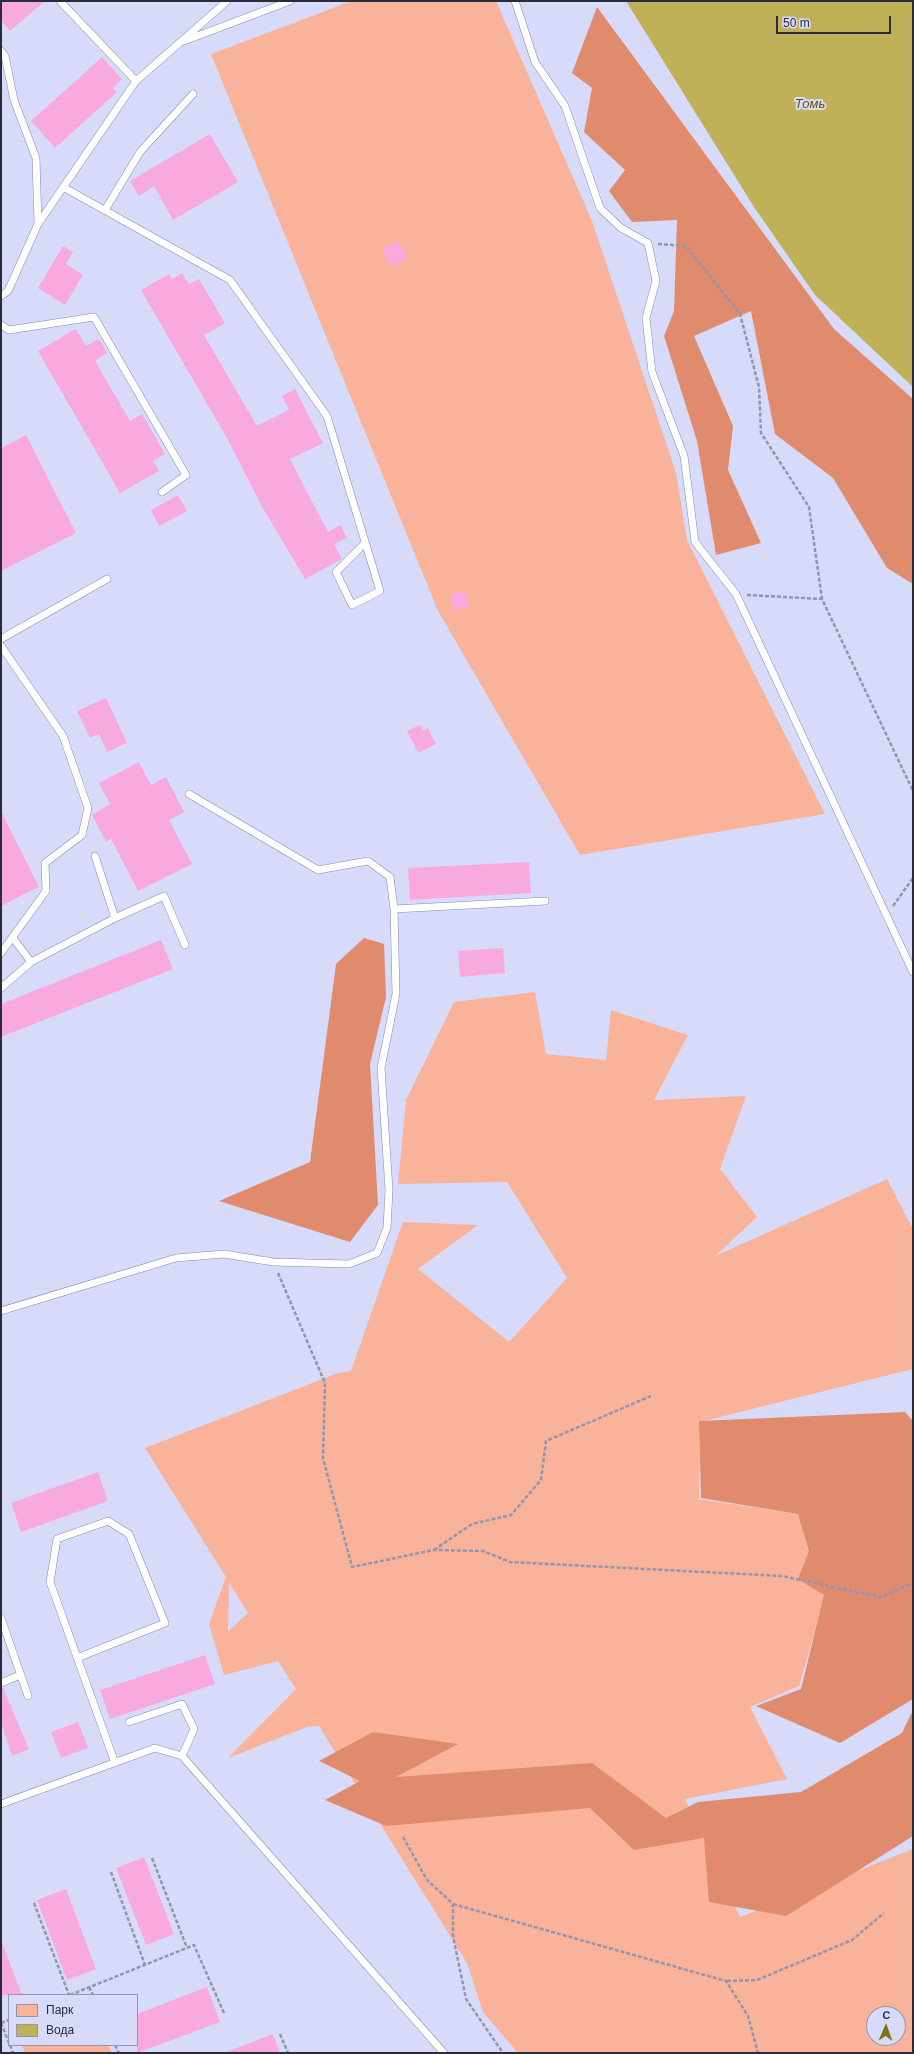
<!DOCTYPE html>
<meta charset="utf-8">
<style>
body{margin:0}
#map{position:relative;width:914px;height:2054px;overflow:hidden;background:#d7dbf9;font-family:Helvetica,sans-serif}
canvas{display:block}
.frame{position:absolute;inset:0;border:2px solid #2a2c3a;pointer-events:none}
.legend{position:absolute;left:8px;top:1994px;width:130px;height:52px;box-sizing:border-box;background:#d7dbf9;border:1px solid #9295ad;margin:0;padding:5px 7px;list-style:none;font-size:12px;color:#2a2c3a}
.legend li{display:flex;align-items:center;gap:8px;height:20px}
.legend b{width:20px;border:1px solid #9295ad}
.north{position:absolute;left:866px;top:2006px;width:40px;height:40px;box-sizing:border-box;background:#d7dbf9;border:1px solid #9295ad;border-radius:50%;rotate:2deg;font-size:11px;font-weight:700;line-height:16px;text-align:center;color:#2a2c3a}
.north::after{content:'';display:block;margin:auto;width:14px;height:18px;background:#807111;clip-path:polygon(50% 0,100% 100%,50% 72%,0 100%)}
.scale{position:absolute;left:776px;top:16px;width:115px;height:18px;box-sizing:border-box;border:2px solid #2a2c3a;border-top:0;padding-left:5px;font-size:12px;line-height:14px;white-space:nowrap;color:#2a2c3a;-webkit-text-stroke:3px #d7dbf9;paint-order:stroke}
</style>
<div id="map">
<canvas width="914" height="2054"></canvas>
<div class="frame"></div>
<ul class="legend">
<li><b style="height:11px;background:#f9b39b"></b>Парк</li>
<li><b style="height:11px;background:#c0b057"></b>Вода</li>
</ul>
<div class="north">С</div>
<div class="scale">50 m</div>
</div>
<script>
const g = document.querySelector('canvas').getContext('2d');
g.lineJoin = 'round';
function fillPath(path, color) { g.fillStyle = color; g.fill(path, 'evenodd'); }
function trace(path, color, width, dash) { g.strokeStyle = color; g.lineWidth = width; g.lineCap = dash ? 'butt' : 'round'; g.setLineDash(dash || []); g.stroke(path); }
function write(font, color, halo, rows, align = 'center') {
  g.font = font + ' Helvetica,sans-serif'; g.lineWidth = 4; g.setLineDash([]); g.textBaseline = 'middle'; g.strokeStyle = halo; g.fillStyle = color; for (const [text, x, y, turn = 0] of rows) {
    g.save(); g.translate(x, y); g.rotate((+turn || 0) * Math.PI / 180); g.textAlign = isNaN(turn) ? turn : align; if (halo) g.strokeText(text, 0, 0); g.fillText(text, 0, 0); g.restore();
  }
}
const green = new Path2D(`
 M352,1H496L592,221L676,473L687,540L825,814L580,855L438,611L211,54Z
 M535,992L546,1054L606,1060L611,1010L688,1035L654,1100L746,1096L720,1169L757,1217L715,1256L887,1179L913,1229V1369L700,1422L699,1499L799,1514L827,1589L799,1686L750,1707L787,1779L685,1799L740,1917L913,1849V2053H518L483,2012L467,1963L319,1726L307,1727L228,1758L296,1689L278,1661L224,1675L209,1624L226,1577L145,1448L338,1373L351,1371L403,1222L478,1225L418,1269L508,1341L511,1340L567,1278L507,1182L398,1184L406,1100L454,1002ZM229,1583L248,1613L228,1631ZM874,2014H898V2038H874Z
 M21,2045H108L112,2053H26Z`);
const forest = new Path2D(`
 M597,7L834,329L913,399V584L887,568L833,478L775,434L751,311L694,336L733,426L728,470L761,543L716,555L697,441L664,336L674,311L677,220L632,222L609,191L625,170L584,132L592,88L572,73Z
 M364,938L384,944L386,997L370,1064L378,1205L350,1242L219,1201L310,1162L336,964Z
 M905,1412L913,1421V1699L840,1743L756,1706L801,1689L824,1595L798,1579L809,1551L798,1514L701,1498L699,1421Z
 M913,1710V1836L786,1916L709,1902L704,1838L634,1850L590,1808L386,1826L325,1800L360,1781L319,1761L373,1732L458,1744L396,1777L592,1763L666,1818L698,1802L801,1792L902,1733Z`);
const water = new Path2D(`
 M626,1H913V387L815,295L754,207Z`);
const building = new Path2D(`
 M1,1H45L10,31L1,20Z
 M102,57L122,79L113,88L117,92L55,148L31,121Z
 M210,134L238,182L173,220L154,186L139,196L130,181Z
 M399,241L407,259L390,266L382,249Z
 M63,246L73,252L66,264L83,275L65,305L38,288Z
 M182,273L189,284L199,279L225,323L204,335L257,426L289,410L282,396L295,389L323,443L290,459L328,532L341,525L347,538L334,544L342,559L305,579L261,505L228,440L141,290L169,274L172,279Z
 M76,329L86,346L99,339L107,353L95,361L130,421L142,414L165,454L153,461L159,471L120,493L38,351Z
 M26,435L76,533L1,571V448Z
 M178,495L187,511L159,526L151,510Z
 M464,591L469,606L455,611L450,595Z
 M106,698L127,743L107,752L99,734L90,738L77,711Z
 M420,725L423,731L428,728L436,744L418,753L407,731Z
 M139,762L151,785L166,777L184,812L169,820L192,864L138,891L111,839L106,842L92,815L110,804L99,783Z
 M1,811L39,887L1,906Z
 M529,862L531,893L410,900L408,868Z
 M161,940L173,969L1,1037V1004Z
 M503,948L505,973L460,977L458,951Z
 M98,1472L108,1501L21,1532L11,1503Z
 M205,1655L215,1684L110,1719L100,1690Z
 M1,1688H3L29,1749L12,1756L1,1722Z
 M78,1722L88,1748L61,1758L51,1732Z
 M144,1857L174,1934L146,1945L116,1868Z
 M66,1889L96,1969L67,1980L37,1900Z
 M2,1943L22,1995H1Z
 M207,1987L220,2022L137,2053V2014Z
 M273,2034L280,2053H227V2052Z`);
const path = new Path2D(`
 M658,244L686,246L740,314L759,387L761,433L809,507L822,599
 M747,595L822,599L913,791
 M893,906L913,878
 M278,1273L325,1383L323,1458L352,1567L434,1550L483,1551L510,1562L782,1576L880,1597L913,1583
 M434,1550L472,1524L511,1515L541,1480L546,1441L651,1396
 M403,1837L427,1880L453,1904V1936L466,1999L503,2053
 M152,1858L187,1948
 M111,1872L145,1965
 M34,1903L69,1995
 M453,1904L726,1981L748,2016L758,2053
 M727,1981L757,1980L852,1940L884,1913
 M89,1987L93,1995
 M70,1995L194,1945L224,2013
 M1,2023L9,2043
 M1,2023L9,2020
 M280,2034L288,2053
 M10,2045L13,2053
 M115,2045L119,2053`);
const lane = new Path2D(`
 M60,1L136,81
 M515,1L535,62L565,106L600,208L621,228L648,243L656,281L646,318L652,372L684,456L695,542L736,594L913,972
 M184,41L290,1
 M1,51L5,56L14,100L36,158L38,224
 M63,187L230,280L327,416L380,591L352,605L336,572L365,543
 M105,210L140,152L193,94
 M1,296L8,291L38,224L136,81L227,1
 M1,325L9,330L94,317L186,475L162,492
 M1,639L107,579
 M1,646L63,736L88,808L82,835L45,863L46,891L1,953
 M189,794L318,870L368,861L390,877L394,909
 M115,918L164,896L185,945
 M13,938L31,962L115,918L95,856
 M1,988L31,962
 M1,1311L176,1258L224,1254L273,1262L349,1264L377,1253L387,1228L389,1190L381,1068L396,994L394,909L545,901
 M1,1618L28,1696
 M77,1658L165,1623L129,1534L108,1521L57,1539L50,1582L115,1763
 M1,1683L20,1675
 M129,1722L182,1704L194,1729L182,1756
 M1,1804L155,1748L182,1756L444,2053`);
const waterNames = [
 ["Томь",810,104]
];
fillPath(green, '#f9b39b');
fillPath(forest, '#e08b6e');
fillPath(water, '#c0b057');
fillPath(building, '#f8aadf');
trace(lane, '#8589ab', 8);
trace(path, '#9295ad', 2.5, [4, 2]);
trace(lane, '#fff', 7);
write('italic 13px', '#5e530d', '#d7dbf9', waterNames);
</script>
